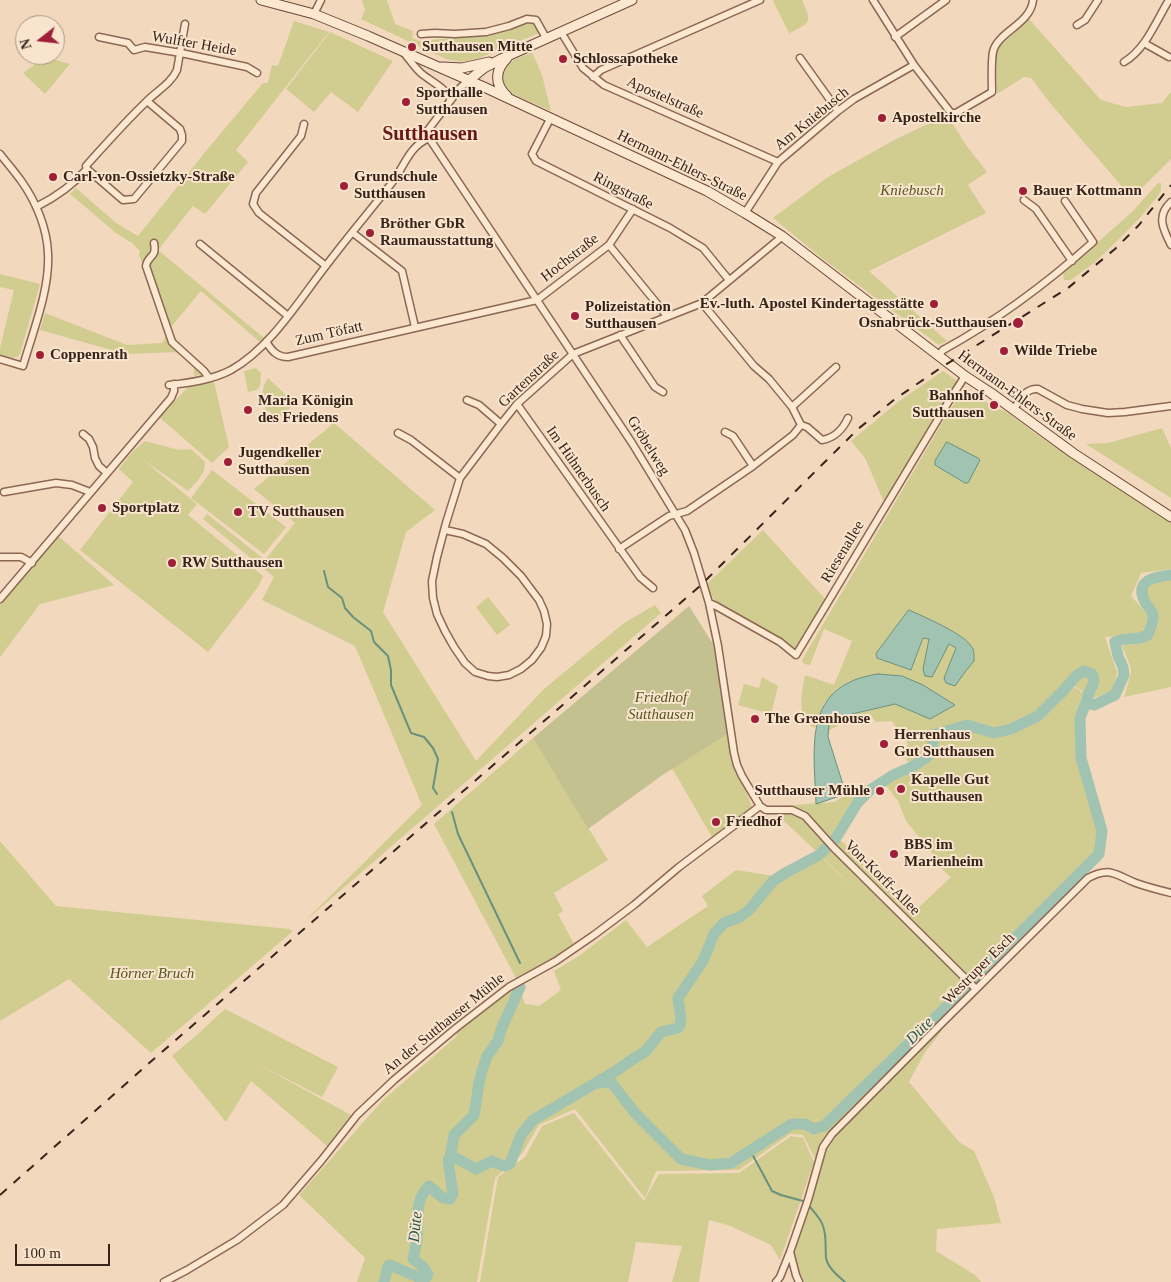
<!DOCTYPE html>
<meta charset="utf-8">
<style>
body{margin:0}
#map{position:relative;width:1171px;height:1282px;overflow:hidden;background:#f2d8bd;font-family:Georgia,serif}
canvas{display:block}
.north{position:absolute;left:15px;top:15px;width:50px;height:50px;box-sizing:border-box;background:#f9e4cd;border:1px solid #ac9786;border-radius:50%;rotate:254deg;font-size:14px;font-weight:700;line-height:20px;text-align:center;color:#39241b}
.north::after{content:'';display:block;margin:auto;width:18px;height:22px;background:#a01f38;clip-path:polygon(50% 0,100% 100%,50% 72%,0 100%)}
.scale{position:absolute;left:15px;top:1244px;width:95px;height:22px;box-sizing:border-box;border:2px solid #39241b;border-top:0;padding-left:6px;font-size:15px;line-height:18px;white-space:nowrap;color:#39241b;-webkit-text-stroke:4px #f9e4cd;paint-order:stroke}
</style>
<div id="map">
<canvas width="1171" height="1282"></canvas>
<div class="north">N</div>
<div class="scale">100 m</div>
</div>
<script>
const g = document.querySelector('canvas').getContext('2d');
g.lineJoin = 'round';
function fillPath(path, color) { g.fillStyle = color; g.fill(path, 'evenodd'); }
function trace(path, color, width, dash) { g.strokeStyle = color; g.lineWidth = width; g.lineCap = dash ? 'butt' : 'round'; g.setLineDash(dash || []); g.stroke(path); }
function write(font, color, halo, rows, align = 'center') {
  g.font = font + ' Georgia,serif'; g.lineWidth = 4; g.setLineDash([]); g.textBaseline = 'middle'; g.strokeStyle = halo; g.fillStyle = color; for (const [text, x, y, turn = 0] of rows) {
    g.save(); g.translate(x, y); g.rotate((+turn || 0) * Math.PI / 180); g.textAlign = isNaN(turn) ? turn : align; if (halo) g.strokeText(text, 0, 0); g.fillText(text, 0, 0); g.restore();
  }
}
const green = new Path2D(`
 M362,0H387L395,24L413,31L412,38L427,44L432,40C458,37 486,36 511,28C519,26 525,22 534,24L539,33L479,58L462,62L446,59L361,19L365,10Z
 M774,0H802C812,23 811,22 790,33V35L773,1Z
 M1029,19L1101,100L1126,107L1162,103L1171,92V159L1132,198L1050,103L1031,78L1024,77L997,94L996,52L1000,44Z
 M294,21L329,32L236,150L248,162L205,214L193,206L158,250L264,338L260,342L201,291L171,327L177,342L211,373L194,376V366L178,352L126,354L40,330L45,313L127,345L162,343L167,335L139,254L140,251L132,243L116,233L70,194L76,188L116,223L138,236L206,151L263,83H268L272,65L278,66Z
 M330,32L393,61L358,112L331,92L314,112L286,89Z
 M532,52L542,75L551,111L513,94C504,87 498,76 506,66C512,59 524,56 532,52Z
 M45,57L70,64L45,94L23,73Z
 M947,115L966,145L987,172L968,185L986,213L869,271L947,341L939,345L823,259L773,218L828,177L896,139Z
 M1158,183H1161V190L1158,196L1137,221L1116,242L1095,262L1071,280H1064L1063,273L1132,212Z
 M0,274L40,284L20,354L17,357L12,358L0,354V348L14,290L0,287Z
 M256,368L261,373L260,386L257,390L248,392L244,371Z
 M943,371L957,381L884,502L865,458L851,441L898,402Z
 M268,378L295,404L280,416L271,418L270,411L266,412C263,399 260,389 268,378Z
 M214,382L229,447L212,463L159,417L189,386Z
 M966,388L995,408L1005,411L1045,440L1171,523V569L1141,573L1131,596L1149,616L1142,635L1105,637L1117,672L1113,691L1093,698L1074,686L1045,709L1012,726L995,732L967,724L932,734L930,753L911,765L903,755L908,744L892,721L876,722L869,713L850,719L828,731L829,723L852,714L895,704L930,719L955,705L923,685L852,680L838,688L824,703L815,728C795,719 802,692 805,675L834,685L852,641L824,629L810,665L804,664L802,660L948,413L963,390ZM909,610C924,617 966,634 973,649C974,652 974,657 974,661L965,672L944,678L956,648L948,644L932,677L923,669L929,639L923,638L911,670L877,658Z
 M334,423L435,510L406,532L383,612L476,761L544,689L624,623L655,605L661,613L304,922L422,805L355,646L262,600L274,577L203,519L207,514L265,560L295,523L254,489Z
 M1162,428L1171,448V498L1086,444L1108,443Z
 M145,441L179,450L191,449L205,462C206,474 195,483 188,491L142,459L197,504L188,515L263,576L258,587L208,652L80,550L133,482L119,469L133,451Z
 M212,470L286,527L264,554L191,498Z
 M763,530L825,599L795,649L782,639L718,604L709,593L706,585Z
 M55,533L114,585L40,604L0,657V603Z
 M1171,580V687L1124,697L1131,673L1130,665L1122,646L1142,643L1150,639L1158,624V613L1146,595L1147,587L1152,583Z
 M488,597L510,625L497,635L476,607Z
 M762,677L778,686L771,714L738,705L744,684L759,688Z
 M1074,687L1083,693L1075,719L1076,759L1097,831L1094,853L1074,872L1085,884L970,1002L943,1027L942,1031L925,1052L909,1082L959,1142L974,1151L994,1197L1001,1223L937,1229L936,1251L975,1275L981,1282H799L790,1252L818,1164L803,1135L790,1134L739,1170L656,1171L645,1198L575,1109L539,1125L522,1154L495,1178L477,1282H357L365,1258L299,1195L383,1100L457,1036L456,1028L516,978L434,824L533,738L608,860L554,893L563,911L558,914L575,946L516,978L525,1004L539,1006L561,990L554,971L579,956L626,920L647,947L708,906L702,896L736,870L774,876L777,885L787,872L819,855L864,898L816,851L769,807L834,802L864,784L870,792L839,839L917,909L951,877H950L935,862L937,859L906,821L898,801L884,783L894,776L914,767L933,753L934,736L967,727L995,735L1012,730L1013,733L1042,720Z
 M729,733L733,758L752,807L712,837L672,768Z
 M0,841L56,906L289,929L293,931L151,1053L69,979L0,1021Z
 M225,1009L338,1067L322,1097L252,1061L351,1115L327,1146L251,1081L226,1122L172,1056L199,1033Z
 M574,1113L644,1201L659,1174L739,1173L791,1136L803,1138L814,1162L780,1260L771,1245L728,1225L709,1220L699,1282H672L682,1246L636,1242L628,1282H480L498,1177L525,1157L542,1126Z`);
const cemetery = new Path2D(`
 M689,606L713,644L729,733L664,774L588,829L533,738Z`);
const water = new Path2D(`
 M947,442L978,458L980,460L968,483H965L935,465V461Z
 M909,610C924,617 966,634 973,649C974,652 974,657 974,661L965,672L955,686L946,683L944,678L956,648L949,644L932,677L925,676L923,669L929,639L923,638L911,670L877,658L876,654Z
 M878,674L902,676L923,685L955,705L930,719L895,704L852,714L829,723L828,737L846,794L816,804C814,746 802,685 878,674Z`);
const stream = new Path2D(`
 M324,571L328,587L342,598L345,608L353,617L371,631L374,642L388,656L391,670V685L411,733L424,737L433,748L438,759L433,788L437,794
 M452,812L458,834L520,963
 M750,1150L772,1191L781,1195L803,1201
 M810,1207C815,1213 821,1219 823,1226C827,1237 825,1247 826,1258C828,1268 838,1276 845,1282`);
const river = new Path2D(`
 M599,1083L611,1082L635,1113L681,1159L710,1165L731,1163L792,1124H805L814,1129L824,1126L933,1020L1099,854L1102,831L1081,758L1080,718L1087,700
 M450,1158L454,1135L474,1115L479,1083L482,1071L487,1056L498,1041L501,1030L520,987
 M384,1282L388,1266L390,1265L420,1278H426L428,1274L423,1267L413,1259C415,1251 417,1243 417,1235C419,1215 414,1202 429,1186L443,1198L450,1199L453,1194L448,1160L450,1158H456L476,1169L492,1161L504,1166L510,1164L521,1135L533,1120L616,1071L627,1063L646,1051L661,1032L678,1028L680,1025L681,1019L678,998L703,961L714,934L724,923L740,917L750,909L773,881L787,872L819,855L836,838L858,802L870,790L893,775L914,766L932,753L933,735L967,725L994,733L1011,729L1038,716L1064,690L1076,676L1083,671L1092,674C1099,686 1084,691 1088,703L1094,705L1115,695L1124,675L1123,667L1118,656L1115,642L1120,640L1140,638L1148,635C1150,628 1154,622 1153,615C1152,610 1147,606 1145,602C1134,580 1154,577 1171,575`);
const street = new Path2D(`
 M873,0L914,65L951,113H956L992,92C992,82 991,62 993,52C997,32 1031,24 1033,0
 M314,14L321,0
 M1077,25L1085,20L1098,0
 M561,32L583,68L604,85L778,162
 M421,34L435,33L455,34L486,32L509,26L527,19L536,20L546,38
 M99,37L128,43L134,50L145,47L181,53L247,67L257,73
 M895,37L946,0
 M1144,43L1169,57
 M404,53C410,60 415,68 422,74C432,82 446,88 451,100
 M800,58L838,111
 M1124,62C1146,49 1156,21 1169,0
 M593,77L601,70L760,0
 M468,81L460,88L428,130L427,134L429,138L632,443L685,530L694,553L709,603L718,646L734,753L737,765L742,776L760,806L766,810H792L805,816L833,847L976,989
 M550,119L532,154L536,161L670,228L703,248L729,280
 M304,124L301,136L256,193L253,204L259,213L326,266
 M0,154C7,163 15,172 22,182C36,202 47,228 48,253C50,290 33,331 23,366L0,359
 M87,169L123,200L134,199L182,141V135L180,129L147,101
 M1024,200L1036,209L1072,261
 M1171,202C1156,216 1163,229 1171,245
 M36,207C56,197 72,186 87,169L86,166C105,145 124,123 145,103C155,92 171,84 177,70L185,24
 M745,213L778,162L838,111L854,99L914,65
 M353,233L402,271L415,327
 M154,243C157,259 148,254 146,266L172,342L204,371L209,378
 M200,244L288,316
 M609,245L667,316
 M620,335L655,387L663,392
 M267,343C272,351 277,357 288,357L537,300L609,245L633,209
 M938,356L943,350C998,320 1046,284 1093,242L1065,201
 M169,385C189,383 212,380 231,370C270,348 298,302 325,267C346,239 369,212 391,184C404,168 408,147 429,138
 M467,400L479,405L501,424
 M517,404L640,577L653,588
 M792,407L836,367
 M1014,409C1020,400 1025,388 1038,389L1067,405L1082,409L1108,413L1125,412L1171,406
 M801,425L807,427L822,440C834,438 843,429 848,418
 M725,432L733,436L753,466
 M398,433L411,440L460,478
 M83,434L89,439L93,447L95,458L99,466L107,473
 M4,492L56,483L72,485L90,492
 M445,530L463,534L486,544L503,558L521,576L539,600L544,611L547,624L546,636L541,648L532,660L521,669L509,675L497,677L488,676L475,672L465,663L454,647L445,631L437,614L433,598L432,581L437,557L446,523L460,478L501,424L517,404L573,354L702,303L778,240L782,236
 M619,549L669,516L687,511L753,466L793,435L801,425L792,407L769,379L754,366L702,303
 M0,557H21L32,563
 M0,599L171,398L174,391V384
 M709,603L716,606L780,642L796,655L949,401L965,376
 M790,1252L796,1275L799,1282
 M164,1282L187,1270L237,1240L283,1205L321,1161L357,1115L394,1080L456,1028L509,987L556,961L594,935L634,905L679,867L760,806
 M776,1282L780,1277L790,1252L808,1200L823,1147L832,1134L940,1025L1088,878C1111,866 1115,875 1136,883C1147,887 1159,890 1171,893`);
const secondary = new Path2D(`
 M261,0L314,14L368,36L484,87L707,191L745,213L782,236L965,376L991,393L1073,453L1171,517
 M442,67L462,68L489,62
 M468,81L484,68L501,59L632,0
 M507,96C494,84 495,70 507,58`);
const rail = new Path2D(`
 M0,1195L155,1058L700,586L858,429L895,399L942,367L1068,288L1115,249L1139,225L1171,185`);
const markers = [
 [412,47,5,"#a01f38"],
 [563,59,5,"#a01f38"],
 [406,102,5,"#a01f38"],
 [882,118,5,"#a01f38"],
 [53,177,5,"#a01f38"],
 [344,186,5,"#a01f38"],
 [1023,191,5,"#a01f38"],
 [370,233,5,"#a01f38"],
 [934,304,5,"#a01f38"],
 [575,316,5,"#a01f38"],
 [1018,323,6,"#a01f38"],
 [1004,351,5,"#a01f38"],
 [40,355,5,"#a01f38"],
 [994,405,5,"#a01f38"],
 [248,410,5,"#a01f38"],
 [228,462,5,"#a01f38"],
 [102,508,5,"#a01f38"],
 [238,512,5,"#a01f38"],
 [172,563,5,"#a01f38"],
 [755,719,5,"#a01f38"],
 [884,744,5,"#a01f38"],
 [901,789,5,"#a01f38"],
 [880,791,5,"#a01f38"],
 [716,822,5,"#a01f38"],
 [894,854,5,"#a01f38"]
];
const streetNames = [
 ["Wulfter Heide",194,44,10],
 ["Apostelstraße",665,98,24],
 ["Am Kniebusch",812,119,-39],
 ["Hermann-Ehlers-Straße",682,166,26],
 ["Ringstraße",623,191,27],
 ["Hochstraße",570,258,-38],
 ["Zum Töfatt",329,334,-13],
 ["Gartenstraße",529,379,-43],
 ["Hermann-Ehlers-Straße",1017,396,36],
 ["Gröbelweg",648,446,58],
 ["Im Hühnerbusch",578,469,55],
 ["Riesenallee",843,552,-59],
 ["Von-Korff-Allee",882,878,45],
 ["Westruper Esch",979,969,-45],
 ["An der Sutthauser Mühle",444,1024,-39]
];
const poiNames = [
 ["Sutthausen Mitte",422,47],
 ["Schlossapotheke",573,59],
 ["Sporthalle",416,93],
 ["Sutthausen",416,110],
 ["Apostelkirche",892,118],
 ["Carl-von-Ossietzky-Straße",63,177],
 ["Grundschule",354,177],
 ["Sutthausen",354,194],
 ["Bauer Kottmann",1033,191],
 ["Bröther GbR",380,224],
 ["Raumausstattung",380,241],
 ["Ev.-luth. Apostel Kindertagesstätte",924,304,"right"],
 ["Polizeistation",585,307],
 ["Sutthausen",585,324],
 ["Osnabrück-Sutthausen",1007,323,"right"],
 ["Wilde Triebe",1014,351],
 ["Coppenrath",50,355],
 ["Bahnhof",984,396,"right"],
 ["Sutthausen",984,413,"right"],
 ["Maria Königin",258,401],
 ["des Friedens",258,418],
 ["Jugendkeller",238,453],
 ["Sutthausen",238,470],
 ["Sportplatz",112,508],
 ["TV Sutthausen",248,512],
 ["RW Sutthausen",182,563],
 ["The Greenhouse",765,719],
 ["Herrenhaus",894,735],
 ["Gut Sutthausen",894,752],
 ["Kapelle Gut",911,780],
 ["Sutthausen",911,797],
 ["Sutthauser Mühle",870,791,"right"],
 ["Friedhof",726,822],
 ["BBS im",904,845],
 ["Marienheim",904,862]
];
const parkNames = [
 ["Kniebusch",912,191],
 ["Friedhof",661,698],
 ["Sutthausen",661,715],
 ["Hörner Bruch",152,974]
];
const waterNames = [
 ["Düte",920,1031,-45],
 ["Düte",416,1227,-85]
];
const districtNames = [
 ["Sutthausen",430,135]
];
fillPath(green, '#d1cc90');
fillPath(cemetery, '#c4c190');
fillPath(water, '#a1c3b2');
trace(water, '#68917f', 1);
trace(stream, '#68917f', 2);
trace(river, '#a1c3b2', 11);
trace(street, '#8b6754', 9);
trace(secondary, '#6d4838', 11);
trace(street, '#fce7d1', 6);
trace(secondary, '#fce7d1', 9);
trace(rail, '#39241b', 2, [9, 9]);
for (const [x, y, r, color] of markers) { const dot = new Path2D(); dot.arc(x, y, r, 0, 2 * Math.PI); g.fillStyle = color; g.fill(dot); trace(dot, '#f9e4cd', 2); }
write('15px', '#39241b', '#f9e4cd', streetNames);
write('bold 15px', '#39241b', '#f9e4cd', poiNames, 'left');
write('italic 15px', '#54571f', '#f9e4cd', parkNames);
write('italic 16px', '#285a4e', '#f9e4cd', waterNames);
write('bold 20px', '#6a1816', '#f9e4cd', districtNames);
</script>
